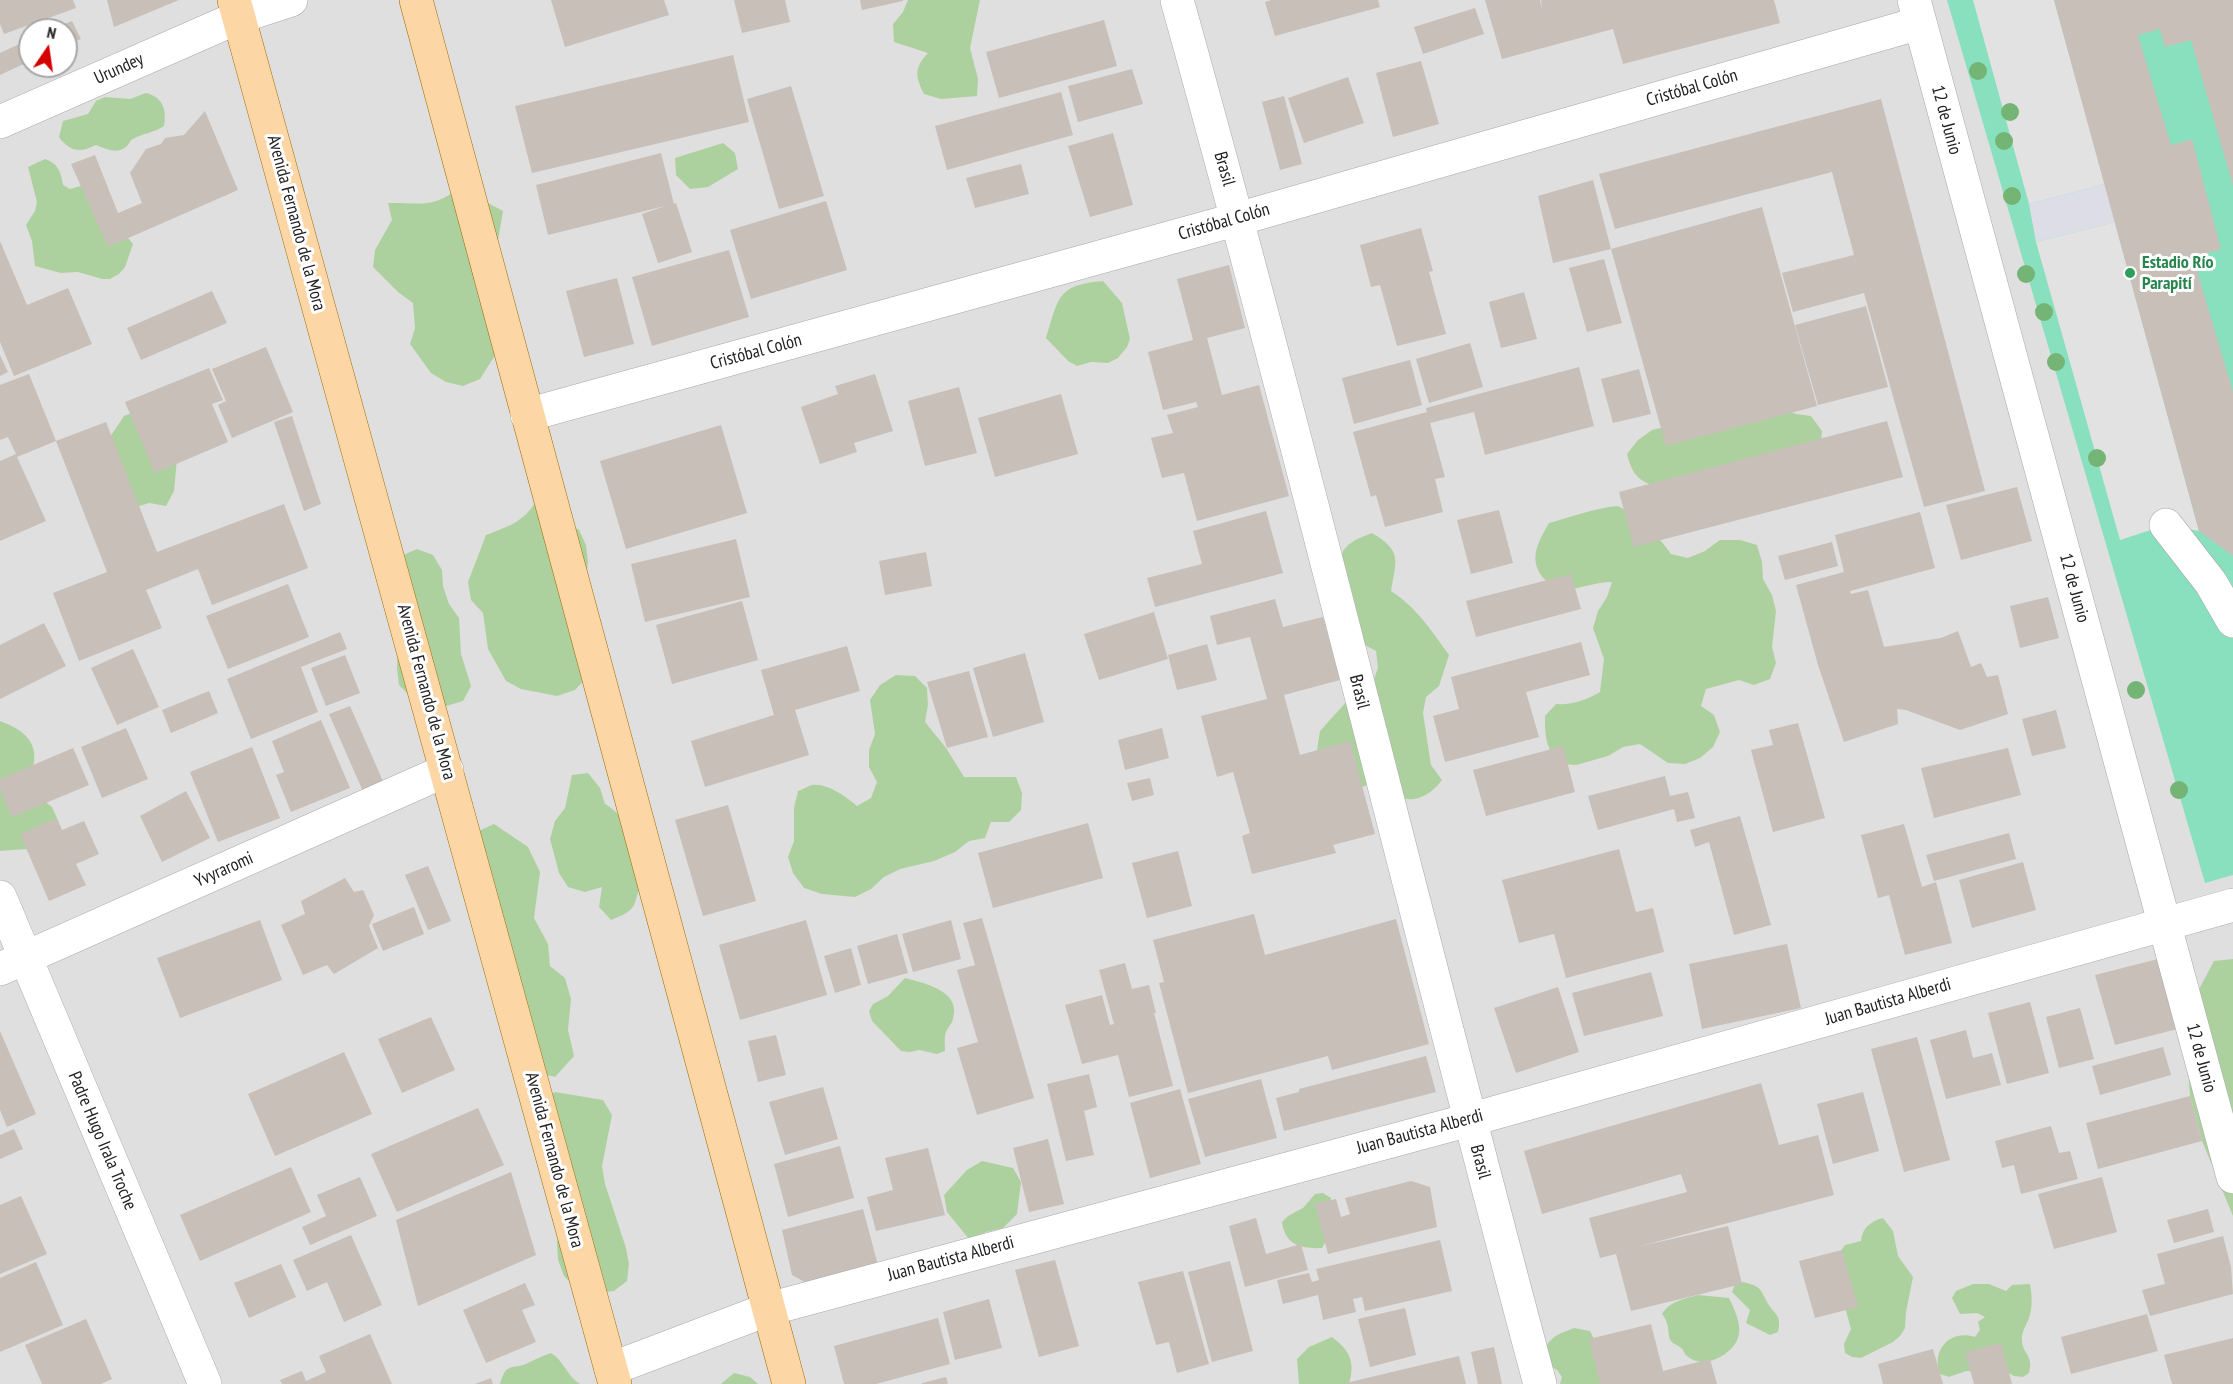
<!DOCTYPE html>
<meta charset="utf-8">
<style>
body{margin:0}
#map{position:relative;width:2233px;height:1384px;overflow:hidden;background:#f2efe9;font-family:"PT Sans Narrow",sans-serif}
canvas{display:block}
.north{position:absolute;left:18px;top:18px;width:60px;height:60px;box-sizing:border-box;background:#fff;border:2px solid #a7a7a7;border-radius:50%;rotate:13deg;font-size:16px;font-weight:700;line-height:24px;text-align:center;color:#222}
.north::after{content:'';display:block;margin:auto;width:21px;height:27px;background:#d40000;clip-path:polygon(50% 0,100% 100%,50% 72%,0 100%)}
</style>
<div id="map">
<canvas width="2233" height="1384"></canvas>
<div class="north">N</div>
</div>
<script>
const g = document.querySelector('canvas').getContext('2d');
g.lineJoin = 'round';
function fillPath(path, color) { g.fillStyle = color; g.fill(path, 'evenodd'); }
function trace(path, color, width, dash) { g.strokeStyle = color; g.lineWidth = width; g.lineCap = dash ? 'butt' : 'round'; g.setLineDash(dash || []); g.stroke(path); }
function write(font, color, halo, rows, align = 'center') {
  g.font = font + ' "PT Sans Narrow",sans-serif'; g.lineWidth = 6; g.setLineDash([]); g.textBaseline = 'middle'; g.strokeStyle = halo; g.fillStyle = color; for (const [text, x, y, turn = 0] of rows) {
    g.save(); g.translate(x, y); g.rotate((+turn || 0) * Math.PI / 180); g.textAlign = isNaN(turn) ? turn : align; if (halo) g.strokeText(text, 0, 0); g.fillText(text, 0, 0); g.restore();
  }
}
const residential = new Path2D(`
 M0,0H2233V1384H0ZM30,30H66V66H30Z`);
const forest = new Path2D(`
 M908,0H980L970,48L978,79L977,96L941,99L924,94C915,76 914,68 928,53L894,42L893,24L903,12Z
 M146,93C163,97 167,110 164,126C154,133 143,133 133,139C130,140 130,143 127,146C117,155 107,149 96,145C80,153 70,152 59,137L63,121L88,114L96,101L105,97L130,99Z
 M723,143L735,153L738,169L708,187L690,189L676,175L675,158Z
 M45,159C58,163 61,172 63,185L70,189L87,184L110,217L133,244L125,267L119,274L110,279H102L78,272L61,273L35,266L32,241L26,225L35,211L37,202L28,167Z
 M454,192L471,194L503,211L497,246L499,349L480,379L463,386L446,382L431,373L410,344L415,328L413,303L398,292L373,267L375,250L392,220L388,203C417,202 428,209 454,192Z
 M1103,281L1122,303L1130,339L1127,347L1118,358L1108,363L1091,362L1077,366L1068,361L1046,338C1059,297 1057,285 1103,281Z
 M1765,402L1796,414L1811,416L1822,431L1819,464L1662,489C1640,481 1633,478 1627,454L1638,440L1652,430Z
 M140,410L179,437L174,491L166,506L149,503L133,508L104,446L124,416Z
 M539,497L564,520L579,530L586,545L588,562L584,596L587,677L575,690L557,696L521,689L506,681L488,649L483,613L471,600L468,582L486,535C512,525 524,522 539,497Z
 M1618,506C1640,517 1657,534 1671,554L1688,558L1705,551L1720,540H1740L1757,545L1762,562L1763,579L1772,595L1776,611L1772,647L1776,663L1770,679L1754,685L1739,680L1706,689L1701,706L1714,715L1720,732L1713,747L1700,758L1685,764L1668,763L1640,744L1623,747L1608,756L1576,765L1560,764C1546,748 1545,738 1545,716L1556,704C1573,705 1586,700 1600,692L1604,659L1593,628L1598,611L1607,597L1612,582C1596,582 1582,588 1566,590C1560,590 1550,586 1546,581C1527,561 1537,544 1549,523C1572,517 1594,508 1618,506Z
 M1372,533C1403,551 1396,561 1391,591C1417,608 1431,630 1449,655L1439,686L1426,697L1423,713L1431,765L1442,780C1418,811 1397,798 1367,785L1352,791L1302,783L1317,750L1320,731L1356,691L1372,684L1378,668L1376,651L1361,643C1355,623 1335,572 1342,554C1346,542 1362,537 1372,533Z
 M417,549L433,555L442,570L443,586L449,604L459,618L461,654L471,686L463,701L446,706L411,697L399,685L397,668L401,556Z
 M896,675L915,676L927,688L928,705L925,722L946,748L964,777H1016L1022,793L1021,810L1009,822H991L985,838L969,841L955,852L934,861L900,869L884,877L871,889L855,897L822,894L804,888L793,873L788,857L794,841V808L798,791C802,790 808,786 812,785C828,783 846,797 857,806L871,798L877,782L869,767V750L875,734L870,700L880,685Z
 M0,721C36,734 42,753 26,787L52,807L57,818L41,848L0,851Z
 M588,773L600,788L605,804C632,819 636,852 644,879C630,904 643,908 611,920L599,907L602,887L585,892L568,887L559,873L550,839L555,821L565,808L572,775Z
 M494,824L528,847L540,872L534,918L548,944L550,966L565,978L571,999L568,1030L574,1056L555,1077L522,1068L474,833Z
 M2233,959V1216L2202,1141L2190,1096L2185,1028L2197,993L2214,961Z
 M905,978C924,983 962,991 953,1019C952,1024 948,1027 946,1032C944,1037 945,1045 945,1051L937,1054L919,1050L910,1052L901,1051L872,1021L869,1011L873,1004L888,996Z
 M555,1092L603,1100L612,1115L602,1166L605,1184L626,1248L629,1264L627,1281L614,1291L596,1293L577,1289L564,1276L558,1260L557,1242L568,1210L540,1102Z
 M982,1161L1013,1168L1021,1182L1017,1214L1003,1228L986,1232L969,1239L947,1212L944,1195L967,1170Z
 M1323,1193L1331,1198L1326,1241L1322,1248C1301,1249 1285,1245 1282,1222L1288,1216L1303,1208L1315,1194Z
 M1883,1218L1893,1231L1898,1256L1913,1277L1906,1312L1905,1328L1900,1336L1893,1342L1861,1358L1852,1357L1845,1353L1844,1344L1851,1329L1846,1311L1848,1303L1840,1252L1845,1245L1861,1241C1862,1228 1871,1221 1883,1218Z
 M1743,1282C1760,1286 1760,1288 1767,1302C1775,1316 1782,1314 1778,1332L1770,1335L1746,1323L1750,1310L1732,1292L1735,1284Z
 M1973,1284H1989L2006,1291L2012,1285L2030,1284C2032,1295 2033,1307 2029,1318C2026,1326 2021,1332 2022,1341C2023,1355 2034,1355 2029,1373L2023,1377L2014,1376L2005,1371H1966L1949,1377L1940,1374C1931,1350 1950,1329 1975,1337L1980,1330L1978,1322L1985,1317L1977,1313L1960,1314L1952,1298L1956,1291Z
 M1698,1295L1729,1298C1734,1308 1741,1323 1739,1334C1736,1354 1703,1371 1687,1356C1684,1354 1684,1350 1681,1348C1677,1344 1670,1344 1669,1336C1668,1327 1668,1322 1662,1314C1670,1301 1684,1299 1698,1295Z
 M1574,1328L1590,1331L1594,1339L1603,1384H1560L1562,1377L1557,1370L1541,1360C1548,1338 1553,1336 1574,1328Z
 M1332,1337C1349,1350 1356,1361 1349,1384H1299L1297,1359L1309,1347Z
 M551,1353C564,1361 567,1376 580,1384H500C507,1360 512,1371 528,1363C536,1359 542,1356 551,1353Z
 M734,1373L750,1377L758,1384H721Z`);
const pitch = new Path2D(`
 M1947,0H2233V875L2205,883Z`);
const parking = new Path2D(`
 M1973,0H2054L2105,184L2029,204Z
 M2115,222L2199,531L2166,525L2120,540L2036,242Z`);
const plaza = new Path2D(`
 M2105,184L2115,222L2036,242L2029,204Z`);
const building = new Path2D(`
 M0,0H73L76,8L4,34L0,24Z
 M107,0H179L114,27Z
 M551,0H664L669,15L565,47Z
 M734,0H785L790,22L742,33Z
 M860,0H903V1L862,10Z
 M1271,0H1378L1380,7L1275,36L1265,2Z
 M1485,0H1540L1542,9L1541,0H1774L1780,23L1623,64L1613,29L1502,59Z
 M2054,0H2233V186L2191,40L2165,47L2160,29L2138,35L2171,145L2192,139L2221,249L2193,257L2233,392V556L2199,531Z
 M1475,8L1484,34L1423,54L1414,27Z
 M1104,20L1117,66L999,98L986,52Z
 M72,21L81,39L66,45V30H51Z
 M30,39V61L0,75V53Z
 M733,55L749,122L532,173L515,106Z
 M1421,61L1439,124L1393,137L1376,73Z
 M1132,69L1143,104L1078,122L1068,86Z
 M1348,77L1364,123L1304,143L1288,98Z
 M791,86L824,196L779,209L747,99Z
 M1061,92L1073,135L947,170L935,126Z
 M1284,96L1302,164L1280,170L1262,102Z
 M1881,99L1985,491L1924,507L1864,293L1793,312L1782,273L1854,255L1832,172L1615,229L1599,174Z
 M205,111L238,190L108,247L71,164L95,155L118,213L142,203L130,173L146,149L161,144L165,138L184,135Z
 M1113,133L1133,205L1090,217L1068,146Z
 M661,153L674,204L676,203L692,252L658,263L642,214L665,206L548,235L536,185Z
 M1021,164L1029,194L975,208L966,178Z
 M1593,180L1611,249L1553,263L1538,196Z
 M826,201L847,270L751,299L730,230Z
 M1762,207L1817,406L1666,446L1611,249Z
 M1421,228L1433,271L1429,272L1446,334L1397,346L1380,285L1371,287L1360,245Z
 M0,241L27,305L68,288L92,344L14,376L0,342Z
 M729,250L749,317L652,346L632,277Z
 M1604,259L1622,323L1587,332L1569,268Z
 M1229,265L1245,328L1207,338L1222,395L1259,385L1289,496L1197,521L1184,473L1162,478L1151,438L1173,433L1167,415L1198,407L1196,402L1163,410L1148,352L1193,340L1177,279Z
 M617,278L634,344L584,357L566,291Z
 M212,291L227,323L141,360L127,328Z
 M1524,292L1537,339L1501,348L1489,302Z
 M1866,306L1888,387L1818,405L1795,325Z
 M1470,343L1483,387L1429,403L1416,359Z
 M266,347L293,412L232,438L218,405L226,401L212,369Z
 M0,355L8,372L0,376Z
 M1410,360L1422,405L1354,424L1342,378Z
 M1579,367L1594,426L1485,455L1474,412L1430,423L1445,477L1435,479L1443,512L1385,527L1376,495L1371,497L1353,432L1427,412L1426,408Z
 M209,368L223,400L212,404L228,442L155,473L125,402Z
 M1639,369L1651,414L1613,423L1601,379Z
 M29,374L56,441L17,457L46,521L0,541V461L16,454L8,437L0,440V385Z
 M875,374L893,431L854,443L857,452L820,464L801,407L838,394L835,386Z
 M959,387L977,453L925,466L908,401Z
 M1061,394L1078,454L995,477L978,418Z
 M292,416L321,504L304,511L274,422Z
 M1887,421L1903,477L1634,547L1619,492Z
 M106,422L157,552L284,504L308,568L212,605L198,569L146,590L162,628L79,661L53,593L107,572L56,441Z
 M721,425L747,513L626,549L600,461Z
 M2017,487L2032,541L1961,560L1946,505Z
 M1499,510L1513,563L1471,574L1457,520Z
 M1266,511L1283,573L1155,607L1147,578L1202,564L1193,531Z
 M1920,512L1935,568L1850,591L1851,594L1868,590L1884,647L1941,638L1958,631L1971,667L1981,663L1987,677L1998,675L2008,714L1960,730L1906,710L1897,709L1898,724L1844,742L1818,665L1796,585L1844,572L1835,535Z
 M736,539L750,597L645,622L631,564Z
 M1832,542L1838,566L1785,580L1778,556Z
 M926,552L932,586L885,595L879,561Z
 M1571,574L1581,609L1476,637L1466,601Z
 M288,584L309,637L228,669L206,616Z
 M2048,597L2059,638L2020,648L2010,606Z
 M1275,599L1283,627L1323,617L1340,680L1284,695L1300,755L1350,741L1375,834L1333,845L1336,853L1252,874L1242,836L1250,833L1233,772L1217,777L1201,716L1267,699L1250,637L1217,645L1210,616Z
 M742,601L758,660L672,684L656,625Z
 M1154,612L1168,659L1099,680L1084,634Z
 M44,623L66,666L0,699V645Z
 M340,632L347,649L301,667L318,712L251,739L227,679Z
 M1581,642L1590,675L1526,692L1539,737L1445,762L1433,716L1459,709L1451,677Z
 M1207,644L1217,680L1177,690L1168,655Z
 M847,646L860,691L795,710L809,755L705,787L691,741L774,715L761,670Z
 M133,649L159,707L117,725L91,668Z
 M1025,653L1044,722L993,737L973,668Z
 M345,655L360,693L326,706L311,668Z
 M969,671L988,737L947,748L927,682Z
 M209,691L218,713L171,733L162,710Z
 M350,706L386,788L365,796L329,714Z
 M2056,710L2066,748L2032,756L2022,719Z
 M321,720L350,788L291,812L276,775L284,772L272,741Z
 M1798,723L1825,818L1773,832L1751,750L1773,745L1769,730Z
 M126,728L148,779L102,798L81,747Z
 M1162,728L1169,758L1125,770L1118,740Z
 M1563,746L1575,792L1486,816L1473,770Z
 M252,747L280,818L218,842L190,772Z
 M73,748L89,785L12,817L0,790V779Z
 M2008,748L2021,795L1934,818L1921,768Z
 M1665,776L1670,796L1688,792L1695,818L1677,822L1674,809L1598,830L1588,796Z
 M1150,778L1154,795L1132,801L1127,783Z
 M186,791L210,838L162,862L140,816Z
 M728,805L756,901L703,916L675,820Z
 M1740,816L1771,925L1734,935L1709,842L1695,847L1690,830Z
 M57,818L62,830L84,821L99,854L76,864L86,885L49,901L20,834Z
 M1088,823L1103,878L993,908L978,853Z
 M1904,824L1922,887L1936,882L1952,943L1905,955L1889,895L1878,898L1861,835Z
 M2009,833L2016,859L1934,881L1926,855Z
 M1619,849L1636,912L1653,908L1664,952L1566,978L1554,934L1519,943L1502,880Z
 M1178,851L1192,906L1147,918L1132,863Z
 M2023,862L2036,910L1972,928L1959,880Z
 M428,866L451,921L428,930L405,875Z
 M345,878L354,892L363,890L374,915L369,926L378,948L334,974L327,965L303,975L281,925L305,914L301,901Z
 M414,907L424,934L383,951L372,924Z
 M1254,914L1265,955L1396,919L1429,1044L1332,1070L1328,1056L1188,1093L1159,983L1164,982L1153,940Z
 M982,918L1034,1098L977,1115L957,1048L978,1042L957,970L975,965L963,923Z
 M260,920L282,980L180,1018L157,958Z
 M806,920L827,995L740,1020L719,945Z
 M951,920L961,959L913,972L902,934Z
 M897,934L908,973L868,984L857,946Z
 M1787,944L1801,1008L1702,1029L1689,964Z
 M851,948L861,985L835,993L824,956Z
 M2162,958L2181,1028L2115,1045L2095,975Z
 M1125,963L1132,989L1149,985L1156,1013H1154L1173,1086L1129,1097L1118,1055L1082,1064L1065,1005L1102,995L1110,1025L1114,1024L1099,970Z
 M1651,972L1663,1016L1584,1036L1572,993Z
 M1558,987L1579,1052L1516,1073L1494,1008Z
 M2030,1002L2049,1073L2007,1084L1988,1013Z
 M2080,1008L2094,1059L2059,1068L2046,1017Z
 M431,1017L455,1070L402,1093L378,1039Z
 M1966,1030L1973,1058L1992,1053L2001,1085L1946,1099L1930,1040Z
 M0,1031L36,1114L7,1127L0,1110Z
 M776,1035L786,1075L758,1082L748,1041Z
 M1917,1037L1950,1160L1904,1172L1871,1049Z
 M2163,1047L2171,1075L2100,1095L2092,1066Z
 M344,1052L372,1114L275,1156L248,1094Z
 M1426,1056L1436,1092L1284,1131L1276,1098L1299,1092V1089Z
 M1089,1074L1097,1107L1084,1111L1094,1155L1066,1161L1047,1084Z
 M1261,1079L1277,1138L1205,1157L1188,1099Z
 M1761,1083L1779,1145L1818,1135L1834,1195L1637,1247L1728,1226L1742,1284L1631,1311L1616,1254L1600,1258L1589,1218L1687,1192L1681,1174L1542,1214L1524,1151Z
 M823,1087L838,1139L785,1155L769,1102Z
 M1180,1089L1201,1164L1150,1178L1130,1103Z
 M1863,1092L1879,1151L1833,1164L1817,1104Z
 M2190,1096L2202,1141L2098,1169L2086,1123Z
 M478,1108L504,1165L397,1212L371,1154Z
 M2051,1126L2059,1153L2070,1151L2078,1179L2021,1194L2014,1165L2002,1168L1995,1141Z
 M14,1129L23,1149L0,1159V1135Z
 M1048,1139L1064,1204L1029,1212L1013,1148Z
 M840,1146L854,1198L788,1217L774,1164Z
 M928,1148L945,1215L876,1231L867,1197L893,1190L885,1158Z
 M291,1167L311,1212L200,1261L180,1215Z
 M511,1172L536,1255L418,1306L396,1220Z
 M360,1177L377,1216L310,1245L302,1227L326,1216L317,1195Z
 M2102,1177L2117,1232L2054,1249L2038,1194Z
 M1411,1181L1430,1187L1437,1227L1328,1254L1315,1203L1336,1199L1341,1217L1350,1214L1345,1198Z
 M21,1196L47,1254L0,1274V1205Z
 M863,1209L879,1269L814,1287L792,1275L782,1230Z
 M2208,1209L2214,1232L2174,1243L2167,1220Z
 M1256,1218L1266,1254L1301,1244L1308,1270L1245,1287L1229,1226Z
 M351,1235L382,1305L344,1322L327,1282L307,1291L293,1260Z
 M2223,1236L2231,1267L2233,1294L2150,1316L2142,1290L2165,1284L2157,1254Z
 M1440,1240L1452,1291L1365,1311L1362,1297L1353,1299L1356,1312L1323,1320L1318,1295L1283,1304L1277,1280L1309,1273L1312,1282L1319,1280L1316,1269Z
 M1842,1250L1858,1307L1815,1318L1799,1261Z
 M1055,1260L1079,1346L1039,1357L1015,1270Z
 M1230,1261L1253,1351L1212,1362L1188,1272Z
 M36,1262L63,1325L0,1352V1278Z
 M281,1264L296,1297L249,1318L234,1283Z
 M1183,1271L1209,1364L1177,1373L1169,1342L1156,1345L1138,1282Z
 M525,1283L535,1305L522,1310L536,1342L486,1363L463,1310Z
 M989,1299L1002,1348L955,1360L943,1312Z
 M1405,1308L1416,1355L1370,1367L1358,1319Z
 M2147,1314L2158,1351L2071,1374L2061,1337Z
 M938,1318L950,1364L876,1384H844L834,1346Z
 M86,1319L112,1379L101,1384H42L25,1345Z
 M1651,1324L1663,1371L1710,1359L1717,1384H1600L1589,1339Z
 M370,1334L392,1384H282L280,1380L302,1371L306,1381L326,1372L319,1356Z
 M2233,1338V1384H2172L2164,1355Z
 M2001,1343L2012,1384H1974L1965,1352Z
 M1494,1347L1502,1384H1478L1471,1352Z
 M1933,1349L1943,1384H1883L1878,1364Z
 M1459,1356L1466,1384H1346V1383Z
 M946,1377L948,1384H922V1383Z
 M491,1378L493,1384H475Z`);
const minor = new Path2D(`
 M1177,0C1305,459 1416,923 1540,1384
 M1914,0L2233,1177
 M0,122L239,17L291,0
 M527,415L1238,219L1920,23
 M2166,525L2211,583L2233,621
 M0,897L205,1384
 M0,969L447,770
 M611,1369L769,1309L1469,1120L2233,905`);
const major = new Path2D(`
 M234,0L615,1384
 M416,0L789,1384`);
const trees = [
 [1978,71],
 [2010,112],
 [2004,141],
 [2012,196],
 [2026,274],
 [2044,312],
 [2056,362],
 [2097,458],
 [2136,690],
 [2179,790]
];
const markers = [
 [2130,273,6,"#2e9e5b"]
];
const streetNames = [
 ["Urundey",119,69,-24],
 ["Cristóbal Colón",1692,88,-16],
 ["12 de Junio",1946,120,75],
 ["Brasil",1224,169,74],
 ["Cristóbal Colón",1224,222,-16],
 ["Avenida Fernando de la Mora",296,223,75],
 ["Cristóbal Colón",756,352,-15],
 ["12 de Junio",2074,588,75],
 ["Avenida Fernando de la Mora",426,692,75],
 ["Brasil",1359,692,76],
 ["Yvyraromi",224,870,-24],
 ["Juan Bautista Alberdi",1888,1002,-16],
 ["12 de Junio",2201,1058,75],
 ["Juan Bautista Alberdi",1420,1132,-15],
 ["Padre Hugo Irala Troche",102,1141,67],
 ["Avenida Fernando de la Mora",554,1160,75],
 ["Brasil",1480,1162,75],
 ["Juan Bautista Alberdi",951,1259,-15]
];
const leisureNames = [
 ["Estadio Río",2142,263],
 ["Parapití",2142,284]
];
fillPath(residential, '#e0dfdf');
fillPath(forest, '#add19e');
fillPath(pitch, '#88e0be');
fillPath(parking, '#e2e2e2');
fillPath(plaza, '#dddde8');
fillPath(building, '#c7bfb8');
trace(minor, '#a9a9a9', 34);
trace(major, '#a06b00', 34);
trace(minor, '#fff', 33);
trace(major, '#fcd6a4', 33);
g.fillStyle = '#74b475';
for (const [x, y] of trees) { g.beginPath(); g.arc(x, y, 9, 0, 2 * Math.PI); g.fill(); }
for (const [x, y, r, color] of markers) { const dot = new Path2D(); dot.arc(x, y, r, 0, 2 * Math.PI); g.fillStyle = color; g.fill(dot); trace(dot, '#fff', 2); }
write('18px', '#222', '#fff', streetNames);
write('bold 18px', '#27864d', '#fff', leisureNames, 'left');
</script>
